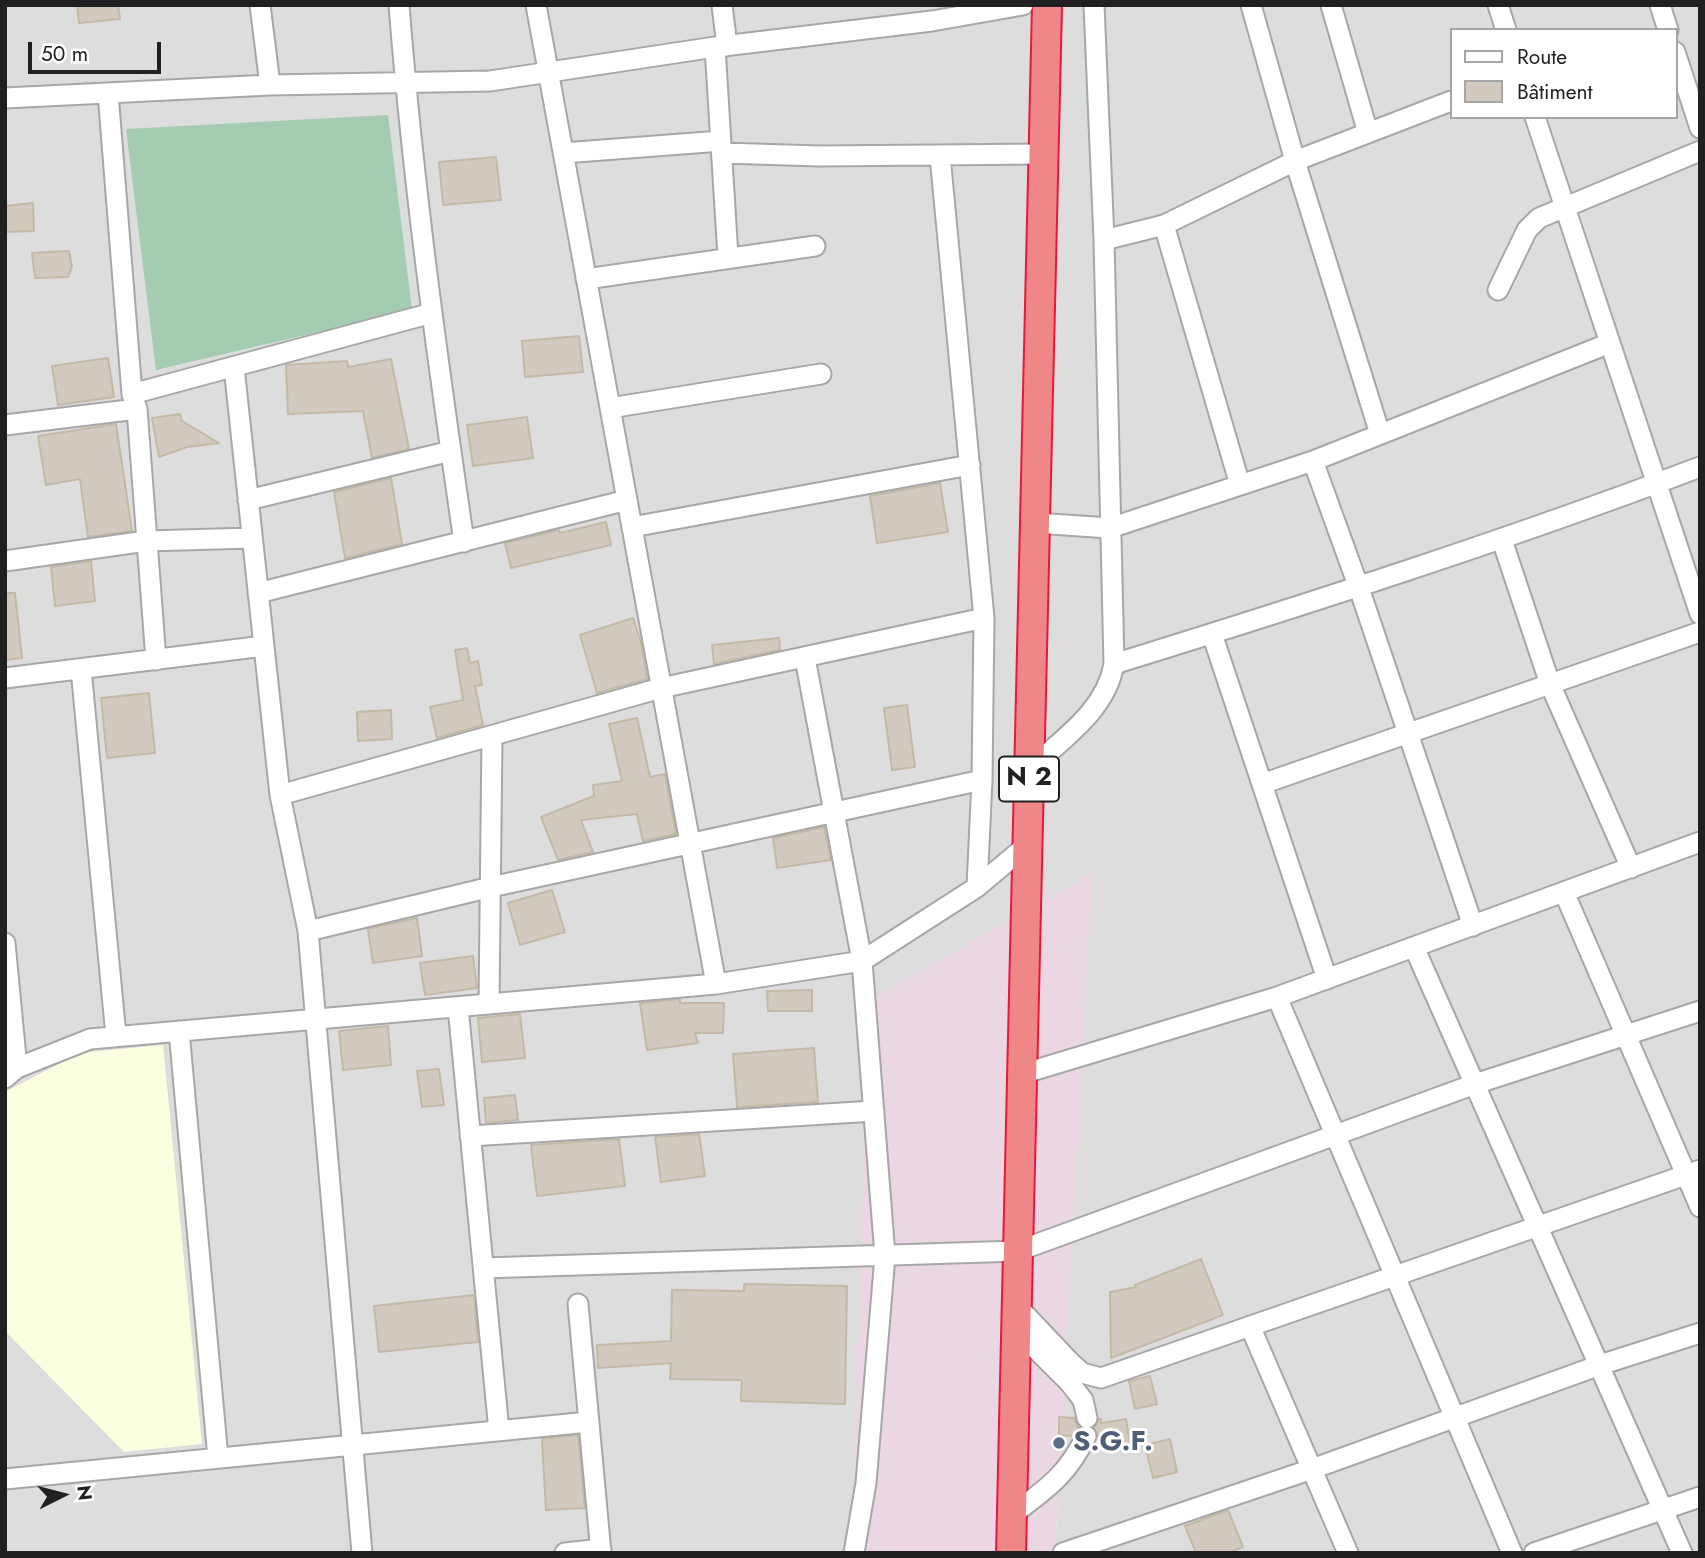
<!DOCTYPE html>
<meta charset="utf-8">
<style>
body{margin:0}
#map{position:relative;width:1705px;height:1558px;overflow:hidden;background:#f1efe5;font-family:Jost,sans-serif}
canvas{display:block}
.frame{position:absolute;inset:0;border:7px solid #202020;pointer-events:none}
.legend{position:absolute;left:1450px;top:28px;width:228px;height:91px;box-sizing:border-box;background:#fff;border:2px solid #a6a6a6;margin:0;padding:9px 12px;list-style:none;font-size:21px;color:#202020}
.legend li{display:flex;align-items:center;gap:14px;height:35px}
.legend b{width:35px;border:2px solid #a6a6a6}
.north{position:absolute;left:28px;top:1460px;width:70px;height:70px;-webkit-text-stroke:5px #fff;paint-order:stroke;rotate:84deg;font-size:19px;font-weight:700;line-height:28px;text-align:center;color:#202020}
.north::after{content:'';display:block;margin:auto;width:24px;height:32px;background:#202020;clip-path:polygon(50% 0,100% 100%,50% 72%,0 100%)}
.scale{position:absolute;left:28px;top:42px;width:133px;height:32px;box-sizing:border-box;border:4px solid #202020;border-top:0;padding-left:9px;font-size:21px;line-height:24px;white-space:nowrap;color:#202020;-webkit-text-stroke:5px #fff;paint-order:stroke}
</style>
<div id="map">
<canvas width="1705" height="1558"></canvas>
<div class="frame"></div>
<ul class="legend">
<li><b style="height:9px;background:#fff"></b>Route</li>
<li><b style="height:19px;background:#d2cabe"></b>Bâtiment</li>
</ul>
<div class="north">N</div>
<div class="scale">50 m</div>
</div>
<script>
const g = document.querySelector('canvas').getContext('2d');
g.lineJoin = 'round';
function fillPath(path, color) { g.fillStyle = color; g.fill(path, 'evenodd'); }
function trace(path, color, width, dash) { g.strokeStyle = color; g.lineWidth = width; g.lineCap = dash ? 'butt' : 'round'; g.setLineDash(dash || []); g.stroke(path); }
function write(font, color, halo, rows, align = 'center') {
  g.font = font + ' Jost,sans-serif'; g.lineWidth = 6; g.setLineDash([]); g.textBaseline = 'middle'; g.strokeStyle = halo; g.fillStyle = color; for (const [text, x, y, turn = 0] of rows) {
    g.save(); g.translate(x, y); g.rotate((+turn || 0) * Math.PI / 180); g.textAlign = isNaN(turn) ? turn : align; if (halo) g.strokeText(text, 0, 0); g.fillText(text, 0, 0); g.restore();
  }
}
const residential = new Path2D(`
 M5,5H1700V1553H1055L1091,873L852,1553H5ZM1451,30H1675V117H1451Z`);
const industrial = new Path2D(`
 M1092,873L1055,1553H852L868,1001Z`);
const education = new Path2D(`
 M163,1045L202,1444L124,1452L5,1331V1092L80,1053Z`);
const cemetery = new Path2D(`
 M388,115L412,310L156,370L126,129Z`);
const building = new Path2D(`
 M77,5H118L120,19L79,23Z
 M496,157L501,200L443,205L439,162Z
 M33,203L34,231L5,232V206Z
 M69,251L72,267L68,277L35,278L32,253Z
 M579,336L583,372L525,377L522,341Z
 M108,358L114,397L58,405L52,366Z
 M391,359L409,449L372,458L363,411L288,414L286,365L347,361L348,367Z
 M180,414L182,421L219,443L187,447L159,457L152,418Z
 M527,417L533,458L473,466L467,425Z
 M116,424L132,531L88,537L80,479L46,485L38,436Z
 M391,478L402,544L345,558L334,492Z
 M940,483L948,532L877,543L870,496Z
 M606,522L611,545L511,568L505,543L559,530L560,533Z
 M91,561L95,601L55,606L51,567Z
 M5,593H15L22,658L5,660Z
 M633,618L641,643L647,679L597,693L580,635Z
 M779,638L780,650L714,664L712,645Z
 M467,648L470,663L478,661L482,685L475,686L483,725L437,738L430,707L463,700L455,650Z
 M149,693L155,753L107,758L101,698Z
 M907,705L915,767L892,770L884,708Z
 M391,710L392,739L358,741L357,712Z
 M637,718L650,777L665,774L676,834L643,841L637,814L581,820L593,852L558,860L541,817L594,796L593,785L622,781L609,724Z
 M824,827L831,860L777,868L773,838Z
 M552,890L565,932L520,945L508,903Z
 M417,918L422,956L373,963L368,929Z
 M473,956L477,988L425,995L420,963Z
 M812,990V1011H768L767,991Z
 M680,999V1003H724L723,1033H695L698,1043L647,1050L640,1003Z
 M520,1014L525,1058L482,1062L478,1018Z
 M388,1026L391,1065L343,1070L339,1031Z
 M814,1048L818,1102L737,1107L733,1054Z
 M439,1069L444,1105L422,1107L417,1071Z
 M515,1095L518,1120L486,1123L484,1098Z
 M699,1134L705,1176L661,1182L655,1137Z
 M619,1139L625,1186L537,1196L531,1145Z
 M1201,1259L1223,1315L1111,1358L1110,1292L1136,1287L1135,1285Z
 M744,1284L847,1286L845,1404L741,1401L742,1380L670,1379L671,1363L598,1368L597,1345L671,1341L672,1290L744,1291Z
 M474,1295L478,1342L379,1352L374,1306Z
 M1150,1376L1157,1404L1135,1409L1129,1381Z
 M1059,1417L1074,1418L1078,1427L1072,1436L1059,1435Z
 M1099,1419H1101V1423L1126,1419L1131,1448L1117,1450L1115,1437L1098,1436L1094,1428Z
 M578,1435L585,1508L546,1510L542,1439Z
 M1170,1439L1177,1472L1153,1478L1145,1445Z
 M1228,1510L1243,1547L1228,1553H1196L1185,1526Z`);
const minor = new Path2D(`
 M260,5L270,85
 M399,5C413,185 438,363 464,542
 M536,5L716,984
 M722,5L727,46
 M1251,5L1295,161L1380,434
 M1331,5L1368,133
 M1498,5L1506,30
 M1660,5L1668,30
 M715,47L728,257
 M1675,52L1700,128
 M108,93L132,394L137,409L156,660
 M5,98L270,85L490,81L715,47L932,21L1023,5
 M1535,117L1700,614
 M563,153L721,141
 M722,153L820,156L1044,154
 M940,156L984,618L982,780L977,887
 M1164,225L1240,485
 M1104,240L1164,225L1295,161L1451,101
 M586,279L815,246
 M1498,290L1527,230L1539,218L1700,151
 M234,367L280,795L308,931L362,1553
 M132,394L432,313
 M610,408L821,374
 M5,425L137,409
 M1313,461L1359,588L1473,926
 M248,500L451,451
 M1035,523L1110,528L1313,461L1610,343
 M632,527L970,465
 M1502,540L1550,684L1631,868
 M5,561L146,541L252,538
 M258,593L627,500
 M1212,634L1327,979
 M805,658L862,961L885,1256L866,1483L854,1553
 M1114,664C1311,603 1507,540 1700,467
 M81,669L116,1036
 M5,678L264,646
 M1029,770C1062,739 1106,711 1114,664L1104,240L1094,5
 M1262,784L1700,632
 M280,795L661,688L984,618
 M1564,892L1700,1207
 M308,931L491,887L982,780
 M5,943L17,1068
 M1414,947L1682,1553
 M1277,997L1512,1553
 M489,1004L492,736
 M458,1007L499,1431
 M179,1031L218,1458
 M1022,1074L1277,997L1700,842
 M5,1078L17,1068L90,1039L716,984L862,961L977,887L1027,845
 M470,1136L874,1111
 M483,1268L1018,1251L1475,1084L1700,1011
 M578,1304L601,1553
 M1018,1307L1070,1362L1082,1373L1101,1378L1700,1170
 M1250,1326L1348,1553
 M1017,1330L1069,1382L1083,1400L1087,1418
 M5,1479L589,1422
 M1012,1515C1046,1489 1067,1476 1086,1436
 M565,1553L601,1549
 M1063,1553L1312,1469L1600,1365L1700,1333
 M1534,1553L1700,1497`);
const highway = new Path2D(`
 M1011,1553L1047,5`);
const markers = [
 [1059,1443,7,"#5c6f8a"]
];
const shields = [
 [1029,779,60]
];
const shieldNames = [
 ["N 2",1029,779]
];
const serviceNames = [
 ["S.G.F.",1073,1443]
];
fillPath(residential, '#dedddd');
fillPath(industrial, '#ebd7e4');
fillPath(education, '#faffe0');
fillPath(cemetery, '#a4ccb1');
fillPath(building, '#d2cabe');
trace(building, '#c4b9a6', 2);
trace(minor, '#a7a7a7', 23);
trace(highway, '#ea173b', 32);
trace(minor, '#fff', 19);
trace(highway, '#ef8788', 28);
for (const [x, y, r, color] of markers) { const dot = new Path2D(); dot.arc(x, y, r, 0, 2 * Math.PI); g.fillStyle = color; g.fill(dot); trace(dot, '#fff', 2.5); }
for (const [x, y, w] of shields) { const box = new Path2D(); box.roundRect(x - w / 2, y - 22.5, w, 45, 5); g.fillStyle = '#fff'; g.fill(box); trace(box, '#202020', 2); }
write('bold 26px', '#202020', null, shieldNames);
write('bold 28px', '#4e5e75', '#fff', serviceNames, 'left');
</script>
